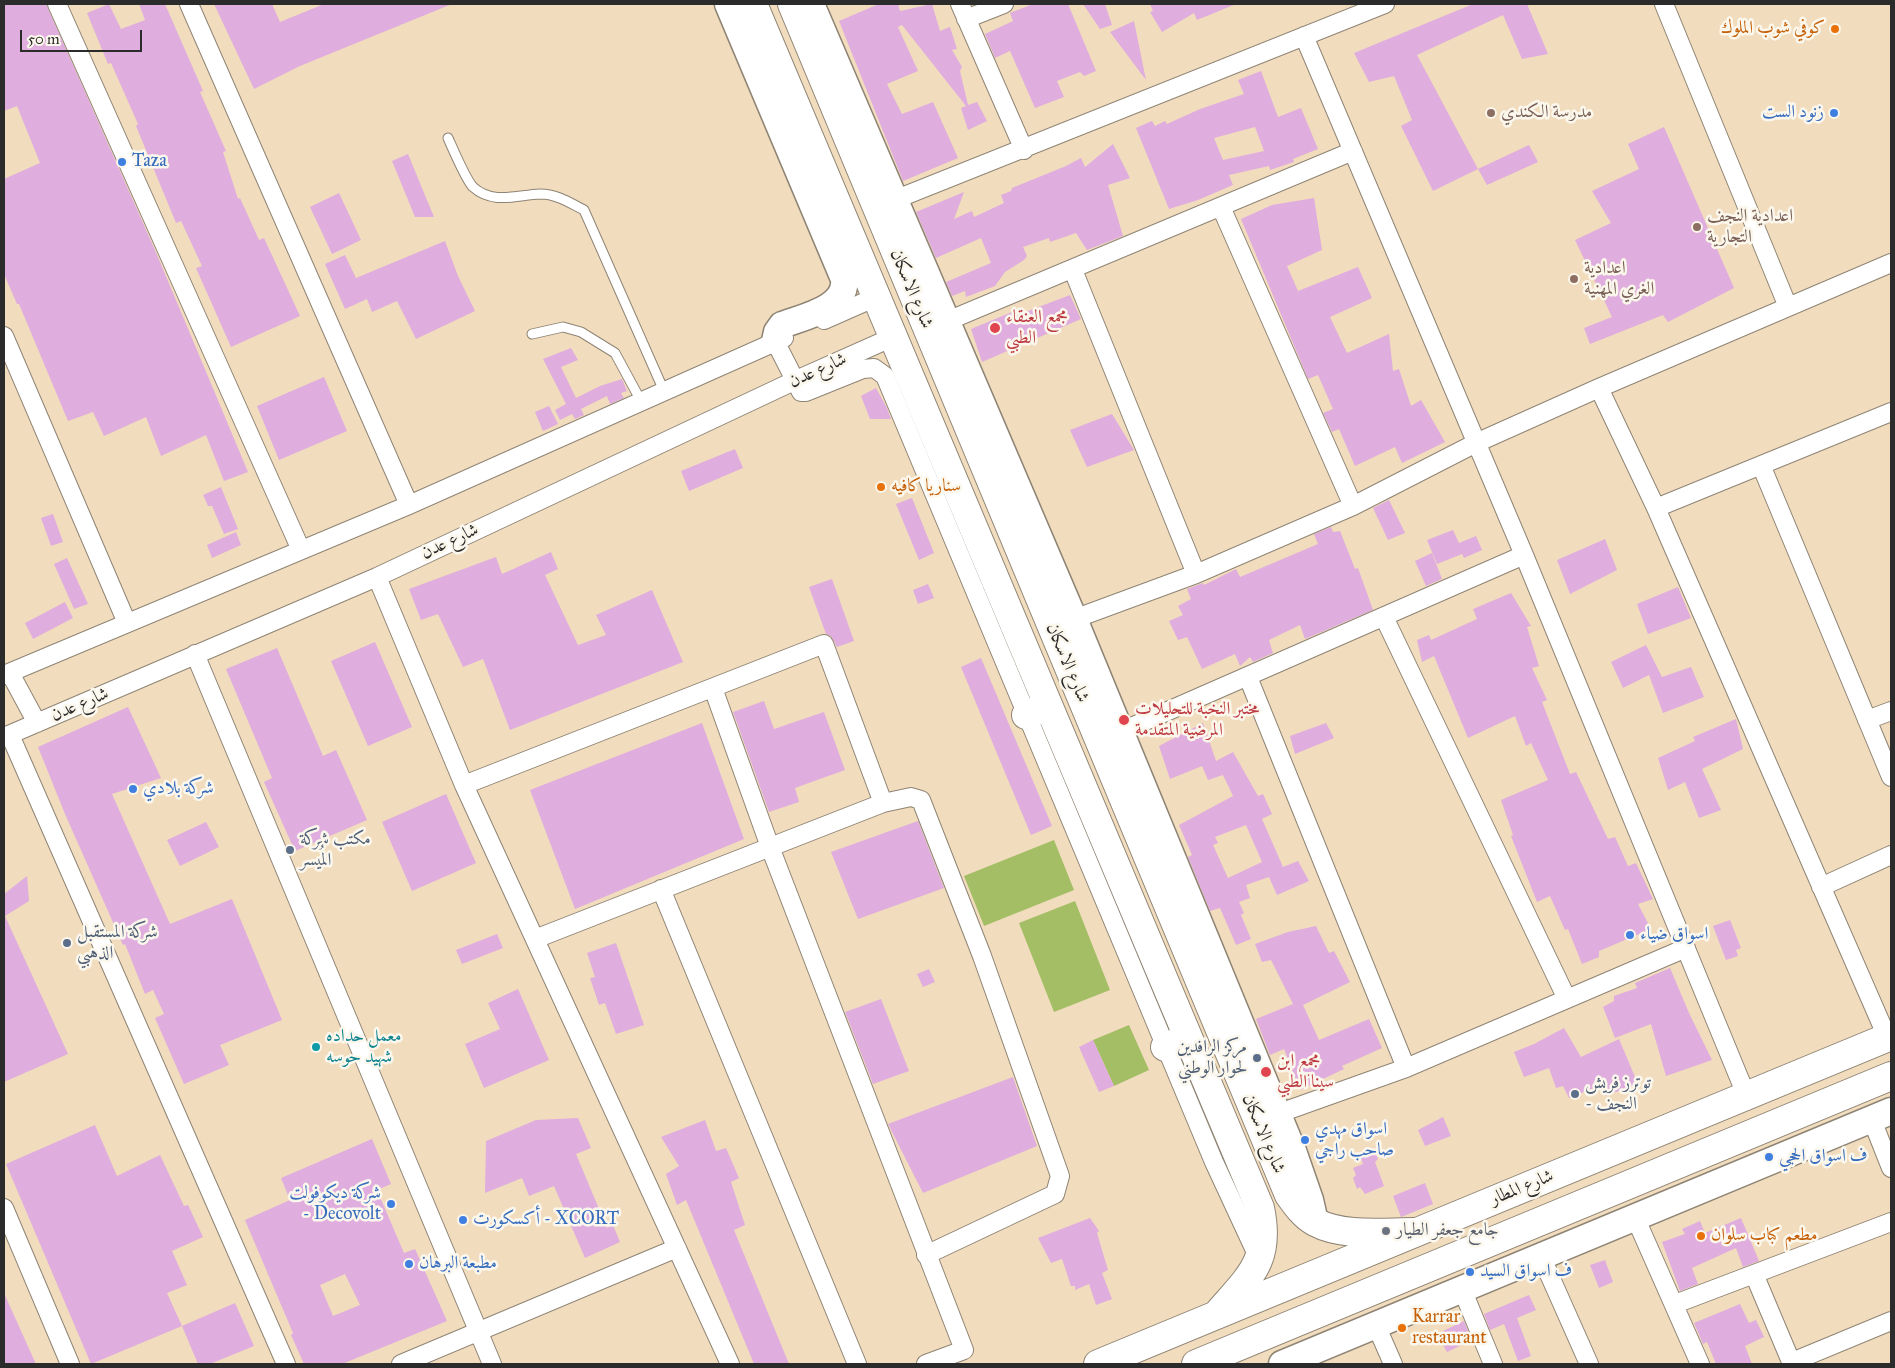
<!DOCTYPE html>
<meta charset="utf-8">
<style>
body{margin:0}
#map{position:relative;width:1895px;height:1368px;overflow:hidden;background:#f2dcbe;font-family:"IM FELL Great Primer",serif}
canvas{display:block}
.frame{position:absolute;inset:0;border:5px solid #2b2b2b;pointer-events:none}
.scale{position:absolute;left:20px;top:30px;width:122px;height:22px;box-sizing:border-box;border:2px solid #2b2b2b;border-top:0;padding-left:6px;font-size:15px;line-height:18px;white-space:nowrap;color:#2b2b2b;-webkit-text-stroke:4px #fbf7ec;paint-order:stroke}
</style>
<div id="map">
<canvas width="1895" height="1368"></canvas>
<div class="frame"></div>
<div class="scale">50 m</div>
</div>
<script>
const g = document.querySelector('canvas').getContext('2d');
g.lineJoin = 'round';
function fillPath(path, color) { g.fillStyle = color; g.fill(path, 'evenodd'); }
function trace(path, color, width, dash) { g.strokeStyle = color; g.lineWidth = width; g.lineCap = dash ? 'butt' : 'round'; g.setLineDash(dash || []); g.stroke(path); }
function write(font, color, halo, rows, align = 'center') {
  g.font = font + ' "IM FELL Great Primer",Amiri,serif'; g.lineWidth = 5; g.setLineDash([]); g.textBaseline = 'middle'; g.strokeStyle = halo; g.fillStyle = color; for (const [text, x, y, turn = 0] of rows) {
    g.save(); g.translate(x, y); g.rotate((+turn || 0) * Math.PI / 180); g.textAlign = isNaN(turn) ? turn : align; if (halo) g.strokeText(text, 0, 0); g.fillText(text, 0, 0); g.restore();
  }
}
const green = new Path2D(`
 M1054,840L1074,890L984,926L964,876Z
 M1075,901L1110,990L1054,1012L1019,923Z
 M1129,1025L1149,1070L1114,1086L1093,1040Z`);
const building = new Path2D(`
 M4,4H46L155,250L248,472L224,481L206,435L161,456L146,417L104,436L93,412L68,421L19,304H17L4,274V179L40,163L17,106L4,111Z
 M109,4L121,29L145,20L139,4H165L203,91L200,92L226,151L223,152L238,199L240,198L259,240L264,238L300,316L231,347L196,268L202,266L181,221L176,223L136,126L138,124L111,63L108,64L87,13Z
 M214,4H272L280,22L324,4H452L300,66L254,89Z
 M879,4H898L900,11L932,4L940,31L950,27L957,49L952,50L962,67L960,71L968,105L977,102L987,121L968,130L961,108L966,106L902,25L898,27L918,71L887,84L902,114L933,102L958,158L903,181L839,21Z
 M1033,4H1068L1096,71L1084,76L1080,72L1057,81L1064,97L1035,108L1010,51L995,58L985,34L1013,21L1010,13Z
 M1083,4H1105L1112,25L1100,29Z
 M1150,4H1236L1197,20L1194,13L1162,32L1150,12L1153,11Z
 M1473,4H1527L1548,54L1522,59L1503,15L1417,55L1478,169L1433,191L1401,126L1412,120L1394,76L1369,82L1354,53Z
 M1134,21L1146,80L1110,32Z
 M1261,71L1278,117L1301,108L1318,149L1293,159L1294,162L1270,170L1269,166L1229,175L1233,185L1198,200L1169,209L1136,128L1152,121L1155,126L1165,121L1167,124L1200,109L1244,94L1238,80ZM1255,127L1264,151L1223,160L1214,138Z
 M1664,127L1734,288L1668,322L1663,315L1590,344L1584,328L1612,317L1575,240L1611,223L1592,191L1639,169L1628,144Z
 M1113,144L1130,178L1108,185L1123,236L1087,250L1076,233L1050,242L1049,238L1023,247L1027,256L1024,260L1005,272L995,286L966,297L965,291L952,296L946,282L991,263L981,238L936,258L916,212L964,192L954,219L972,211L974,217L1004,203L1001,195L1011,191L1012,188L1066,166L1081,158L1085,167Z
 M1529,145L1538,162L1487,185L1478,169Z
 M408,154L434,217H415L392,161Z
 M339,193L361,240L332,254L310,207Z
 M1314,198L1322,250L1287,266L1298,291L1358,267L1372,298L1330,317L1347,353L1389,334L1393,371L1399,369L1411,406L1421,400L1445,442L1402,463L1395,447L1355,466L1339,429L1332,432L1323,413L1333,409L1318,375L1308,379L1241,219L1272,205Z
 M445,241L458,276L475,311L416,339L397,301L372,312L367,299L345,309L325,264L345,255L356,278Z
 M1070,295L1081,319L982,362L971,329L1012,312L1015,316Z
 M571,348L578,360L561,367L576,398L600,386L622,379L627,391L621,393L624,398L610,404L607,396L581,409L584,415L575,419L572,414L560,420L555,410L566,404L543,359Z
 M324,377L347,431L279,460L257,406Z
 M876,388L887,408L891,419H870L861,396Z
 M549,406L558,424L543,431L535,412Z
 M1112,414L1134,450L1087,467L1070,430Z
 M735,449L743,468L689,491L681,471Z
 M221,487L238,529L224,534L212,506H208L203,495Z
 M912,498L934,553L919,560L896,504Z
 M1389,500L1405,533L1388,540L1373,508Z
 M53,514L63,542L51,546L41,518Z
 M1331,527L1333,532L1340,531L1355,569L1358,568L1373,610L1305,639L1300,625L1269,640L1273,653L1253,662L1250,657L1240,666L1235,654L1202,669L1187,637L1178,640L1169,621L1183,615L1178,606L1191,599L1187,589L1203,583L1204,585L1236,569L1240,577L1318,544L1314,534Z
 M1453,530L1459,543L1476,536L1482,550L1464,558L1462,554L1437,564L1427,540Z
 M236,532L241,545L212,558L207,545Z
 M1605,539L1617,570L1570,594L1557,560Z
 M551,552L558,569L545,575L578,645L606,635L596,615L652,590L683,662L510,730L483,659L463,667L438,614L421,620L409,589L496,557L502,574Z
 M1432,553L1442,579L1426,586L1415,561Z
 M67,558L88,604L74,609L54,564Z
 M832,579L854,641L837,647L831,636L826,634L809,587Z
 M928,584L934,598L918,604L913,590Z
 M1678,587L1691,618L1648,634L1637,604Z
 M1511,593L1531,626L1527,627L1539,666L1532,668L1547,700L1542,702L1570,774L1576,772L1608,839L1615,837L1628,866L1636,863L1653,899L1638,904L1651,929L1599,951V957L1582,964L1568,929L1565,930L1550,896L1537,902L1511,836L1513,835L1501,800L1548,780L1531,743L1526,746L1515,716L1468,738L1434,656L1422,662L1417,640L1429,635L1431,640L1477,619L1473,609Z
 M65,602L73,618L33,639L25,623Z
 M375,642L412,727L368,746L331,661Z
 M1646,645L1662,677L1691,667L1704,697L1663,713L1649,675L1623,688L1611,662Z
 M277,648L323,756L336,750L367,820L295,851L264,782L272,778L226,669Z
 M981,658L1052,826L1031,835L961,667Z
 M764,701L774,729L824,712L845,770L795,788L799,802L769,812L733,712Z
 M128,707L161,778L112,794L170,924L232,899L282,1020L220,1045L229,1065L184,1084L155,1018L164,1014L153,990L145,994L125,944L123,945L65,814L38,747Z
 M1736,719L1743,749L1702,769L1721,810L1699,818L1685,782L1668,790L1658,758L1695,741L1693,737Z
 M702,723L744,839L575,909L530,790Z
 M1203,723L1216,761L1233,752L1258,796L1263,794L1272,814L1262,819L1283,867L1298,861L1309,881L1277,895L1269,877L1246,885L1250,898L1239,902L1244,913L1241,915L1251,939L1236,945L1220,908L1210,911L1188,857L1192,855L1179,825L1233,796L1223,775L1208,780L1202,766L1170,779L1159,746ZM1246,825L1262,862L1228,878L1213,845L1218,843L1215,837Z
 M1326,723L1334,738L1295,754L1290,736Z
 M446,794L476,863L412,891L382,822Z
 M918,821L944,888L858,919L831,852Z
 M206,822L219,847L180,866L167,840Z
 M27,876L29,901L5,916L68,1054L4,1082V894Z
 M1730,920L1741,948L1736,950L1738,956L1726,960L1713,926Z
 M1316,926L1329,953L1334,951L1350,982L1303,1005L1319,1040L1369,1019L1382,1048L1342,1066L1344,1069L1300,1090L1284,1049L1270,1055L1256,1019L1293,1004L1271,960L1262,962L1255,944L1288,932Z
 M497,934L503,948L462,964L456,950Z
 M616,943L644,1025L616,1034L605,1003L599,1005L590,978L595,977L587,953Z
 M1670,968L1689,1013L1712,1060L1666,1076L1651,1024L1615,1038L1603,1007L1614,1001V996L1637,988L1635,983Z
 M929,969L935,982L923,987L917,974Z
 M518,989L549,1060L484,1088L465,1044L500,1029L488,1003Z
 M881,999L909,1071L873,1084L845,1012Z
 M1564,1028L1581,1057L1619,1039L1638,1084L1605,1096L1601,1085L1569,1098L1563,1086L1556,1088L1549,1068L1524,1077L1514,1052L1534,1044Z
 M1093,1040L1114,1086L1099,1092L1079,1047Z
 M1013,1077L1037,1146L923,1193L888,1124Z
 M1443,1117L1451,1136L1425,1146L1418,1130Z
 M578,1118L591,1148L576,1154L607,1228L613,1225L620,1242L585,1258L554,1186L529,1196L522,1178L485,1193L486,1141L536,1120Z
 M705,1120L716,1151L726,1148L739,1178L731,1182L745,1225L734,1230L789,1364H754L686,1200L677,1205L666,1174L679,1166L661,1137Z
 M95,1125L117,1176L160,1155L184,1206L188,1205L203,1237L172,1251L187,1285L167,1293L182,1326L91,1364L6,1164Z
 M372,1139L391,1184L377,1190L404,1253L415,1249L447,1321L342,1364H304L291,1335L293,1333L245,1220L290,1200L281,1178ZM345,1274L360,1305L333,1316L320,1285Z
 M1373,1148L1378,1159L1375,1162L1384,1186L1365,1194L1360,1187L1357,1189L1353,1178L1356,1175L1353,1168L1363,1164L1359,1153Z
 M1425,1183L1433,1204L1401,1217L1393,1196Z
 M1090,1218L1099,1231L1097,1233L1108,1270L1102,1273L1112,1299L1096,1305L1089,1284L1075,1290V1286H1071L1062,1259L1051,1263L1038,1238Z
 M1741,1218L1759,1261L1743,1267L1736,1248L1692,1268L1698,1284L1680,1291L1662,1242L1685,1234L1682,1229L1700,1221L1705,1233Z
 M1605,1260L1613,1282L1599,1288L1590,1265Z
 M4,1293L26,1342L36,1364H4Z
 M1529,1295L1536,1310L1517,1318L1531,1356L1518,1361L1504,1324L1490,1330L1484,1314Z
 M235,1303L254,1346L210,1364H198L182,1326Z
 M1740,1304L1749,1323L1756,1320L1764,1337L1745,1346L1752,1364H1716L1707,1342L1703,1344L1694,1323Z
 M1464,1321L1472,1340L1447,1352L1437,1334Z`);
const lane = new Path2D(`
 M448,138C453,149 466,180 473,187C493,205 517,195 540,194C557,194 570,203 584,210L664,391
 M532,334L563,327L581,332L615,353L641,401`);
const street = new Path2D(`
 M57,4L301,550
 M189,4L409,505
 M960,4L1024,150
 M1664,4L1788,307
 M966,19L1004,4
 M1304,36L1524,555L1747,1097
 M894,200L1385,4
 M1221,207L1353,506
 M1073,270L1196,574
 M824,320L876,297
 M945,322L1353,151
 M4,336L127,623
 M775,341L801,392H806L863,369L874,368L885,376L1214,1162L1259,1259
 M1599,388L1656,508L1887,1037
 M1761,465L1891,777
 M1656,508L1891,412
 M377,577L464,785L730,1364
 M1384,617L1567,999
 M1074,619L1196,574L1353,506L1476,443L1599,388L1891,263
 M195,654L492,1364
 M10,673L37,723
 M4,675L409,505L784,338
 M1248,677L1406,1068
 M713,688L770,847L964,1350L926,1364
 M1867,720L1891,711
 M1120,732L1524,555
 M10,735L286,1364
 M4,737L377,577L794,381L893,337
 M464,785L824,644L883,803
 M1821,887L1891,855
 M661,889L857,1364
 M535,939L883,803L911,797L921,800L982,956L1060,1176L1055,1194L926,1255
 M1277,1114L1406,1068L1686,948
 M1872,1120L1891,1168
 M4,1208L70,1364
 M1635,1217L1700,1364
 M1541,1256L1589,1364
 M1754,1274L1792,1364
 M1462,1289L1493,1364
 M1675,1304L1891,1222
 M1376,1325L1393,1364
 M1792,1362L1891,1321
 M401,1364L677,1248`);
const secondary = new Path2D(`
 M728,4L844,279C848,308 803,317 782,325L777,332L775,341
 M811,4L1074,619L1293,1151L1310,1200L1315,1222
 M1282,1364L1891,1111`);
const primary = new Path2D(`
 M753,4L1260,1208C1271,1260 1251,1275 1219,1312
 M792,4L1289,1195C1296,1205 1304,1216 1315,1222C1343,1237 1383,1232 1414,1232
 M1026,715L1048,706
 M1165,1047L1188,1038
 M1098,1364L1891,1036
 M1196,1364L1891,1076`);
const markers = [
 [1835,29,5,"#e8710a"],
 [1491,113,5,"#8d6e63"],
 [1834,113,5,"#3f7fe0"],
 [122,162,5,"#3f7fe0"],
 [1697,227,5,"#8d6e63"],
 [1574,279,5,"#8d6e63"],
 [995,328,6,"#e0444e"],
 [881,487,5,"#e8710a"],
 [1124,720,6,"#e0444e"],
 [133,789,5,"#3f7fe0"],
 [290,850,5,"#5c6f8a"],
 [1630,935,5,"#3f7fe0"],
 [67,943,5,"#5c6f8a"],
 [316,1047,5,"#0f9aa8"],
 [1257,1058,5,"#5c6f8a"],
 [1266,1072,6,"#e0444e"],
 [1575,1094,5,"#5c6f8a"],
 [1305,1140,5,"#3f7fe0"],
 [1769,1157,5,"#3f7fe0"],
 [391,1204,5,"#3f7fe0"],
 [463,1220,5,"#3f7fe0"],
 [1386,1231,5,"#6b7280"],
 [1701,1236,5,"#e8710a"],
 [409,1264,5,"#3f7fe0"],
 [1470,1272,5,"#3f7fe0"],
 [1402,1328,5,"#e8710a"]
];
const foodNames = [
 ["كوفي شوب الملوك",1825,29,"right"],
 ["سناريا كافيه",891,487],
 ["مطعم كباب سلوان",1711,1236],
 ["Karrar",1412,1318],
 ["restaurant",1412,1339]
];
const educationNames = [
 ["مدرسة الكندي",1501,113],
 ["اعدادية النجف",1707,217],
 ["التجارية",1707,238],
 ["اعدادية",1584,269],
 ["الغري المهنية",1584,290]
];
const shopNames = [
 ["زنود الست",1824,113,"right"],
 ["Taza",132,162],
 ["شركة بلادي",143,789],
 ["اسواق ضياء",1640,935],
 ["اسواق مهدي",1315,1130],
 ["صاحب راجي",1315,1151],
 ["ف اسواق الحجي",1779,1157],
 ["شركة ديكوفولت",381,1194,"right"],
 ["- Decovolt",381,1215,"right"],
 ["أكسكورت - XCORT",473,1220],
 ["مطبعة البرهان",419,1264],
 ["ف اسواق السيد",1480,1272]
];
const streetNames = [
 ["شارع الاسكان",911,289,67],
 ["شارع عدن",818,371,-24],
 ["شارع عدن",450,542,-25],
 ["شارع الاسكان",1067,663,67],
 ["شارع عدن",80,705,-23],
 ["شارع الاسكان",1263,1134,67],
 ["شارع المطار",1522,1188,-22]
];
const healthNames = [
 ["مجمع العنقاء",1006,318],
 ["الطبي",1006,339],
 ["مختبر النخبة للتحليلات",1135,710],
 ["المرضية المتقدمة",1135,731],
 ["مجمع ابن",1277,1062],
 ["سينا الطبي",1277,1083]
];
const serviceNames = [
 ["مكتب شركة",300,840],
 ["المُيسر",300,861],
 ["شركة المستقبل",77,933],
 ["الذهبي",77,954],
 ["مركز الرافدين",1247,1048,"right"],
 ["لحوار الوطني",1247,1069,"right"],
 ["توترز فريش",1585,1084],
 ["- النجف",1585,1105]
];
const cultureNames = [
 ["معمل حداده",326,1037],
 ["شهيد حوسه",326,1058]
];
const worshipNames = [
 ["جامع جعفر الطيار",1396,1231]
];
fillPath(green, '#a3be65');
fillPath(building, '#dfadde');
trace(lane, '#8e8474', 11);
trace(street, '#8e8474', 20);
trace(secondary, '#8e8474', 29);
trace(primary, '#8e8474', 30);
trace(lane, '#fff', 9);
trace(street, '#fff', 18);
trace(secondary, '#fff', 26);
trace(primary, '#fff', 28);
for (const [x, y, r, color] of markers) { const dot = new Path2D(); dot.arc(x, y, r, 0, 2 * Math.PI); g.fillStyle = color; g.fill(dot); trace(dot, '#fbf7ec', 2); }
write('18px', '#c56008', '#fbf7ec', foodNames, 'left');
write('18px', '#785e54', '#fbf7ec', educationNames, 'left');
write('18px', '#366cbe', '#fbf7ec', shopNames, 'left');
write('18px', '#2b2b2b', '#fbf7ec', streetNames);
write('18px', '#be3a42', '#fbf7ec', healthNames, 'left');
write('18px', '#4e5e75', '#fbf7ec', serviceNames, 'left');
write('18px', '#0d838f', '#fbf7ec', cultureNames, 'left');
write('18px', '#5b616d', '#fbf7ec', worshipNames, 'left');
</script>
